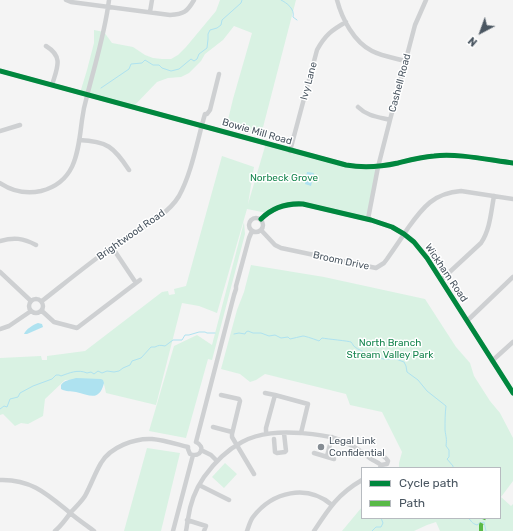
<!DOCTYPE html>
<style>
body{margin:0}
#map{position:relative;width:513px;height:531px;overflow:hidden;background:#f4f4f4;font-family:Rubik,sans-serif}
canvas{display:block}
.legend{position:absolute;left:361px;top:467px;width:140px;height:52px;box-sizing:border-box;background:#fff;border:1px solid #b7bbc0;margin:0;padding:5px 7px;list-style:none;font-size:12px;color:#4a5661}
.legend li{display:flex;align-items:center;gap:8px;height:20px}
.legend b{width:20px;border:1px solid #b7bbc0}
.north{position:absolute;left:461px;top:12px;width:40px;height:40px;-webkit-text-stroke:3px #fff;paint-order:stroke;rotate:221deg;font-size:11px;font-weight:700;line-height:16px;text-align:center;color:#4a5661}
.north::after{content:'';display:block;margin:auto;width:14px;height:18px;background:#4a5661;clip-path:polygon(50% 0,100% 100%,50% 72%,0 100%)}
</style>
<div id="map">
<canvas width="513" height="531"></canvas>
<ul class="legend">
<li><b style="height:5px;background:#00873e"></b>Cycle path</li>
<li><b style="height:5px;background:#58b947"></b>Path</li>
</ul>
<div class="north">N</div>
</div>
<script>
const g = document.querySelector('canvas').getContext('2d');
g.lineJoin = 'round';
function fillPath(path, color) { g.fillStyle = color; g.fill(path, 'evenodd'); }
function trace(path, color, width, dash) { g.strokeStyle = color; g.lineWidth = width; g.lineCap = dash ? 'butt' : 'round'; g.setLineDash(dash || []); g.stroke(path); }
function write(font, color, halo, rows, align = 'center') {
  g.font = font + ' Rubik,sans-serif'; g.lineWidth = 3; g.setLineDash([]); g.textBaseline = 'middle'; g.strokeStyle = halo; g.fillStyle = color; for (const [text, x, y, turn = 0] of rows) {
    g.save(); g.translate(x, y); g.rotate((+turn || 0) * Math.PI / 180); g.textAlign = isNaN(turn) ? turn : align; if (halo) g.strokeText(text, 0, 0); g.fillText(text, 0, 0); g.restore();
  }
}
const green = new Path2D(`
 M220,0H296L261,135L227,124L233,99L252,33L234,26L223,40L205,54L201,61L189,73L181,77L168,78L157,82L133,107L80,93L87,70L94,43V30L104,32L112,43L133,47L145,55L153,58L162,59H171L178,55L186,47L216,11Z
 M266,143L326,161L378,167L368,219L295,203L267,213L247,209L217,313L199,306L182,303L156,405L106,393L104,384L99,379L65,380L45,399L43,416L28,424L21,423L15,426L3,414L0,415V358L41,356L42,360H47V356L85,351L162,292L168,291L169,295L175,294L174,289L186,286L222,156L254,167L248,204Z
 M244,222L245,234L212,360L208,359L186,438L149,431L174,346L197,335L212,345Z
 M251,265L324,277L425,299L456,347L470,363L474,376L490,401L500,413L513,438V481L501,497L511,506L513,504V531H440L436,522L427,525L414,531H342L362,507V518H500V468H399V463L402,452L382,412L350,405L346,394L265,374L256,380L250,382L240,374L221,369L237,310L244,292Z
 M147,448L180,453L161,531H124Z
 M225,463L237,474L224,488L212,477Z`);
const water = new Path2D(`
 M307,172L314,173L311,186L305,184Z
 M38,323L42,324L43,327L27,334H24C26,329 33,325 38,323Z
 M76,378L101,379L103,380L104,383C99,402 90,395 76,392C71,391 66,392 61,389V385C65,380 69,380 76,378Z`);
const stream = new Path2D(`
 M281,0C287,3 295,9 293,17L297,20
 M101,88L129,69L131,64L142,63L145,60L153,65H159L162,68L171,71L179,69L191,59L194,61L197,59L199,54L207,48L208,39V34L210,30L217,28L221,25L222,20L241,3L242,0
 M234,334L239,333L245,334L246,332L248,331L253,333H261L269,336L275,335L281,338L288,337L290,339C294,338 299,337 303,336C305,336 317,340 319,341L322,338C327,339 349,341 351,342C353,344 353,346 355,347C358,350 363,350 365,354L372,356H377L383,359H396L404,362L406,366L407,372L418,380L427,391L446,406C445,414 445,421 445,430C446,438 447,438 446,446L449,450V457L447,459L453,466V468
 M0,409L4,406L7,407L10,399L18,397L20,393L33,386L52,379L56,375H59L61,376C69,373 78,369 87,373L91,372L94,374L98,371L102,373L107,371L114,372L119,371L123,368L130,365L132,361L141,358L151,347H155C159,345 160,345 165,346L173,340H182L185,335H189L199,332H205L207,333H215
 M468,518C472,521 471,523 477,525L480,523L484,522L486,531
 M372,531L376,527H381L383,523L381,518`);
const minor = new Path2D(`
 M66,0L71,2L170,15C184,14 187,12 194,0
 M337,0C342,19 354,42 372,51C382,56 394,58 405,61
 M150,12L152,0
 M46,46C64,57 57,68 52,85
 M0,71L346,165C363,168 380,167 398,163C410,160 421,157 434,156C457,153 489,160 513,163
 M358,107C367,116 378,117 390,120
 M0,131L20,125
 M79,140C107,141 114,147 129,170
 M290,151L317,50C325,35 332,30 346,22
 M0,183C12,191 27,194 41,191C77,182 78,150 82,120C83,112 85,103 87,96C95,64 105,33 109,0
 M249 225a7 7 0 1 1 14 0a7 7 0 1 1-14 0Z
 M261,219C273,207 286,203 303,204L371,220L392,227L404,234L414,242L427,258L513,393
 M368,219L378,167L390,120L415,25L426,0
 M261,230L275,245L281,248L376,268L384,263L387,259C394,249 401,239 408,228C423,207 434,193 461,191L513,199
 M0,241C14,237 23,238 36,245
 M112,247L136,283
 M0,272L31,301
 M441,280L481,243C490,230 491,212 494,196
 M29 306a7 7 0 1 1 14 0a7 7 0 1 1-14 0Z
 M42,301C65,283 88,264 112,247C133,232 166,218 179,196C192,172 197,141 205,114H207L210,110L219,74
 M42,311L54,322L77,328L140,280
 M467,321L513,277
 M0,329L9,326L31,311
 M492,361L513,342
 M265,393L275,395
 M221,395L239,399L240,401L232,434V437L254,474
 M213,427L232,432
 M266,434V428L275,395L308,404L301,433
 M274,439L275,452L277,453L285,452L286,451L284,433
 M196,442L234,295L236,289V286L249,238L252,231
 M188,447V449L190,454C201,458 206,447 196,442
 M201,450L211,455L217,461
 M314,453L334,459
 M327,456L332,437
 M367,456L374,451C379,453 385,456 388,461L387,464L381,465
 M0,480C31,479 47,494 69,512C77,519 86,525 94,531
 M199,485L229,500
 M187,520L206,526L204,531
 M55,531C62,525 66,519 71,512C76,507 81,502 85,496C91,485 95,473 101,463C110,447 135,438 152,439C164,440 176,444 188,447
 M173,531L193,455
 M186,531C187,527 187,523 188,519C190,504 195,490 204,477C214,463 227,450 242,442C260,432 281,432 301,433C312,434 324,435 334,438C348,442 360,450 371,459C374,461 378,462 381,465L380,468
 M247,531C249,526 250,521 253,517C273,491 307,484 332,505
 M314,531C329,508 338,494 362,480`);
const quiet = new Path2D(`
 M481,531V525L484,518`);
const cycleway = new Path2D(`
 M0,71L346,165C363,168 380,167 398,163C410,160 421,157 434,156C457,153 489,160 513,163
 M261,219C273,207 286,203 303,204L371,220L392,227L404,234L414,242L427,258L513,393`);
const markers = [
 [321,447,4,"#868d94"]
];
const streetNames = [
 ["Ivy Lane",309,81,-75],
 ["Cashell Road",400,83,-75],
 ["Bowie Mill Road",257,132,16],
 ["Brightwood Road",131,235,-35],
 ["Broom Drive",341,261,12],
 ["Wickham Road",446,273,56]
];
const parkNames = [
 ["Norbeck Grove",284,178],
 ["North Branch",390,343],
 ["Stream Valley Park",390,355]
];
const poiNames = [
 ["Legal Link",329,441],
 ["Confidential",329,453]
];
fillPath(green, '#d9f2e3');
fillPath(water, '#aee2f0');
trace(stream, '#aee2f0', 1);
trace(minor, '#ced0d2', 4.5);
trace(quiet, '#58b947', 4, [8, 4]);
trace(cycleway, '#00873e', 5);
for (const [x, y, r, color] of markers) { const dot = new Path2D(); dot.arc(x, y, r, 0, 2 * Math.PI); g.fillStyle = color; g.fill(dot); trace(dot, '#fff', 1.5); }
write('10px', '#4a5661', '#fff', streetNames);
write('10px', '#17864f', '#fff', parkNames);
write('10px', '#4a5661', '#fff', poiNames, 'left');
</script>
